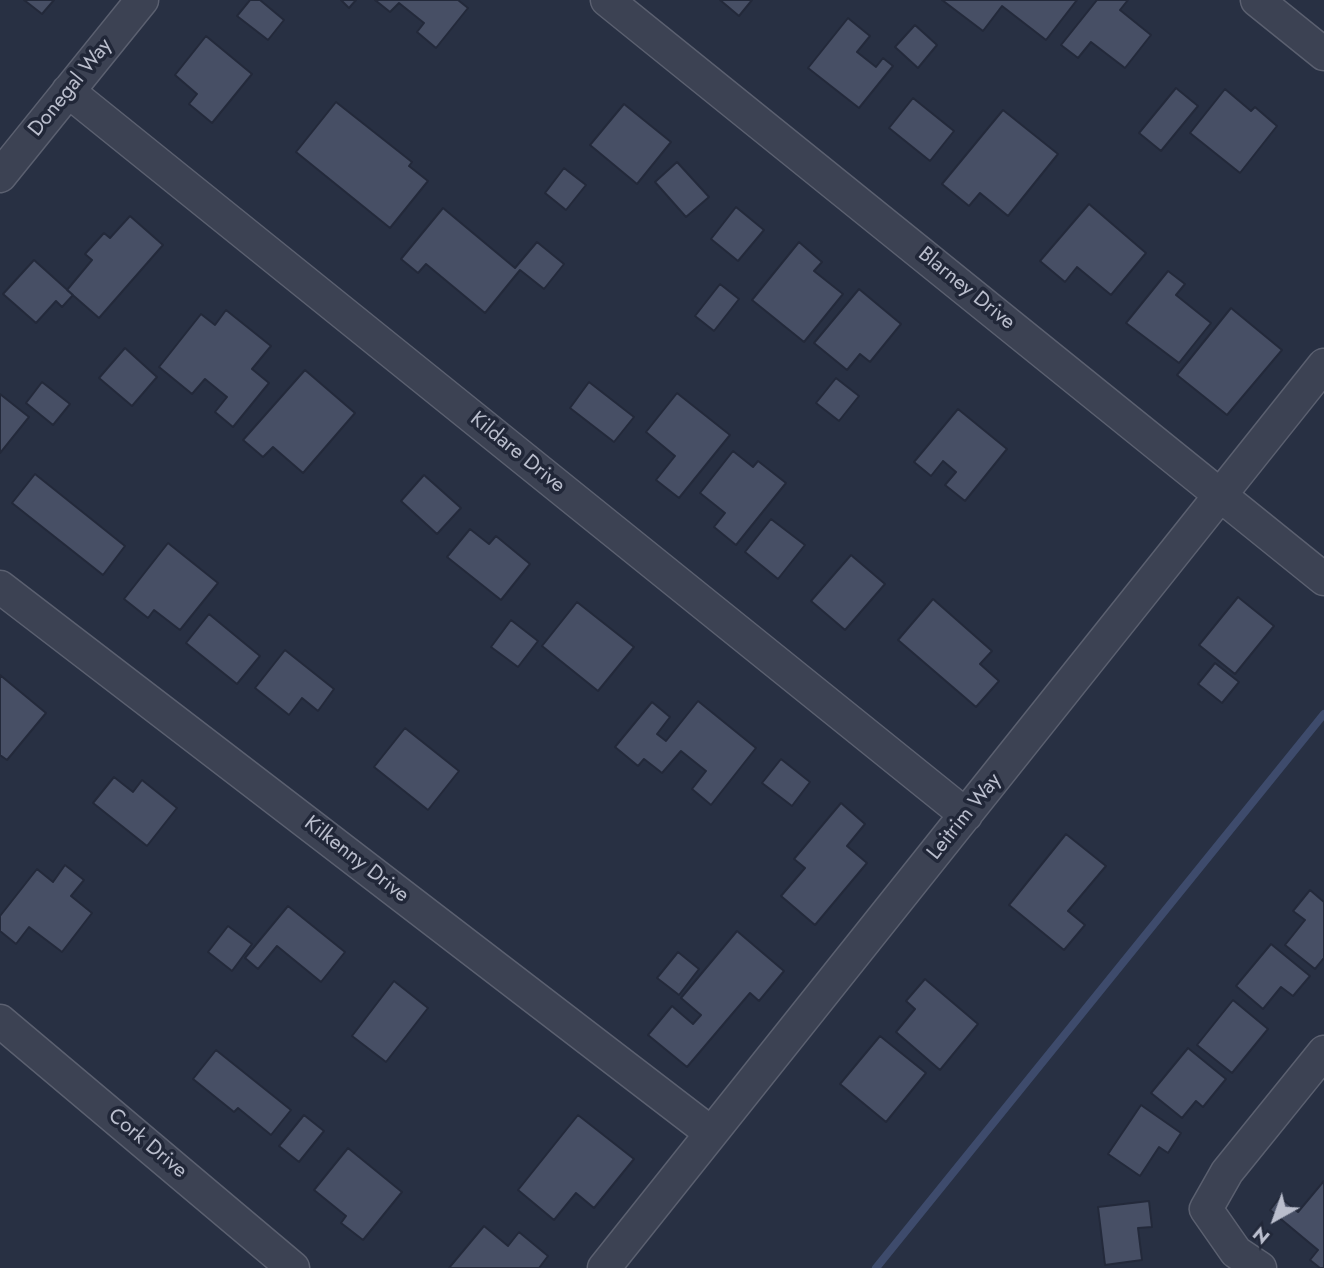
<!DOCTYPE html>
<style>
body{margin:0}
#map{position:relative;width:1324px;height:1268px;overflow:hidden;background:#283043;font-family:Jost,sans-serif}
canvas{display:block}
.north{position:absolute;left:1240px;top:1184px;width:70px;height:70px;-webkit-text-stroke:5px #212738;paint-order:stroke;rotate:220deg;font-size:19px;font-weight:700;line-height:28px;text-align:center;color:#babecd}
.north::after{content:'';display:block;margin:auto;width:24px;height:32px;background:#babecd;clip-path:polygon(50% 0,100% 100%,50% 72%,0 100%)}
</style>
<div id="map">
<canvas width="1324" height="1268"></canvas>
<div class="north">N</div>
</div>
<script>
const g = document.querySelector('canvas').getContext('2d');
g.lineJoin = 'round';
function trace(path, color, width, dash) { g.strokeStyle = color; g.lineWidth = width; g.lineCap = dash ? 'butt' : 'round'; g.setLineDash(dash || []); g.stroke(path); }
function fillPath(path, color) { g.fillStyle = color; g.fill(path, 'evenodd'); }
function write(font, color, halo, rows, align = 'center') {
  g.font = font + ' Jost,sans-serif'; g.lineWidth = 7; g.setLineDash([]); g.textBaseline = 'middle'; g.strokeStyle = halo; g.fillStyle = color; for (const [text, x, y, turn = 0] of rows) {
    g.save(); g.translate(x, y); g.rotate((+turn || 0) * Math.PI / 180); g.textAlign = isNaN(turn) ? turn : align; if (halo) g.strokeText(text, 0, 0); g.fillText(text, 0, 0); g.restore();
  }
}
const stream = new Path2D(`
 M876,1268L1324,714`);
const building = new Path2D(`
 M24,0H54L42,14Z
 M250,0H260L284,20L268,40L237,16Z
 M341,0H356L349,8Z
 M375,0H458L468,8L436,48L417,32L424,23L399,3L390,12Z
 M720,0H752L739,16Z
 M942,0H1077L1046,40L1002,6L983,31Z
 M1097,0H1128L1120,10L1151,35L1125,68L1091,42L1078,58L1061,45Z
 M848,18L870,36L857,52L876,67L883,58L893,66L859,108L808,68Z
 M915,25L937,45L918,68L895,47Z
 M206,36L252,74L212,123L189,104L197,94L175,75Z
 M1176,88L1198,106L1161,151L1139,133Z
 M1225,89L1251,111L1255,107L1277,126L1240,173L1190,133Z
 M913,98L954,131L930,161L889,128Z
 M336,102L412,162L409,166L428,181L390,228L296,152Z
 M624,104L671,142L637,184L590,145Z
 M1003,110L1058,154L1008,216L980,193L969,206L942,184Z
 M677,162L709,197L686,217L655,182Z
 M564,168L586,185L566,210L545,193Z
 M1089,204L1146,253L1111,295L1077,267L1065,282L1040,261Z
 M736,207L764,230L738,261L711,239Z
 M443,208L515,268L537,242L564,264L544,289L520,270L485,313L426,264L418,273L401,259Z
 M130,216L163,245L99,318L67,290L92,260L85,254L104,233L110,238Z
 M799,242L822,262L814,271L843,294L804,342L752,300Z
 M34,260L73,295L62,307L56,301L36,323L3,294Z
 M1168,271L1185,284L1176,295L1211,323L1179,363L1126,323Z
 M720,284L739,299L714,331L695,316Z
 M859,289L901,324L870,362L860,354L847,370L814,343Z
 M1231,308L1282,350L1227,415L1177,375Z
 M226,310L271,346L252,369L269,383L233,427L215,412L227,397L205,379L192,394L159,367L201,314L215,325Z
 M125,348L157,377L132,406L99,378Z
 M305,370L355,413L303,473L273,447L263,457L243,440Z
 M836,378L859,396L839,421L816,403Z
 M42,382L70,404L53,425L26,403Z
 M589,382L634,417L614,442L570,408Z
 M677,393L730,435L679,498L656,480L675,456L646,432Z
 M0,394L29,417L0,453Z
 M958,409L1007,449L965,501L945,485L956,472L943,461L931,476L914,462Z
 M733,451L753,467L758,461L786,483L736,545L714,527L725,513L700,493Z
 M35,474L125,546L103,575L12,503Z
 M424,475L461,508L437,534L401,501Z
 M771,519L805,545L778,579L745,552Z
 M470,529L489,544L496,536L530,564L501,600L447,557Z
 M168,543L218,583L180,630L154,610L148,618L124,599Z
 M851,555L885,584L845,630L811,601Z
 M1238,597L1274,626L1235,674L1199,645Z
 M933,599L992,651L980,664L999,681L976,707L898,640Z
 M577,602L634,647L598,691L542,646Z
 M209,614L260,656L237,684L186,643Z
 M511,620L538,641L518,667L491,647Z
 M285,650L334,689L318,711L302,698L289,715L255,688Z
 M1215,663L1239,682L1222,703L1198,684Z
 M0,675L46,713L7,760L0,755Z
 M698,701L756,748L711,805L692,789L706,771L681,751L662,773L644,759L638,766L615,747L652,702L670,717L657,734L666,741Z
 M405,728L459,771L428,810L374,767Z
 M781,759L810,782L792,806L762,783Z
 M114,777L133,792L142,780L177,808L147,846L93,803Z
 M841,803L865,824L847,846L867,863L815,925L781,896L805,868L794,859Z
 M1066,834L1106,866L1068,911L1085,925L1064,950L1009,905Z
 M65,865L84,880L71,896L92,913L62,952L29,927L16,944L0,931V916L37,869L53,882Z
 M1310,890L1324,902V958L1315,969L1285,945L1305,920L1293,911Z
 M288,906L345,952L321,982L277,946L258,969L245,958Z
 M228,926L252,944L232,971L208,952Z
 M737,931L784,971L759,1001L750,993L687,1067L648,1035L672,1006L693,1024L701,1015L681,998Z
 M1271,944L1310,976L1293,996L1281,987L1263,1009L1236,986Z
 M678,952L699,969L679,995L657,978Z
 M925,979L978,1024L940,1070L896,1032L915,1009L906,1001Z
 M394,981L428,1008L386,1062L352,1036Z
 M1233,1000L1268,1029L1232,1073L1197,1045Z
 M880,1036L926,1073L886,1122L840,1084Z
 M1188,1048L1226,1079L1203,1107L1196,1101L1182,1118L1151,1093Z
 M216,1050L291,1110L271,1135L238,1108L234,1112L193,1079Z
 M1141,1105L1181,1133L1168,1153L1159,1147L1140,1176L1108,1154Z
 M304,1115L324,1131L299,1162L279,1146Z
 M578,1115L634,1159L594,1208L576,1193L554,1220L518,1190Z
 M348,1148L402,1192L363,1240L341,1223L346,1216L314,1190Z
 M1324,1181V1268H1320L1310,1260L1318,1250L1270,1210L1280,1197L1298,1212Z
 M1149,1201L1152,1227L1138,1228L1142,1260L1105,1265L1098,1207Z
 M484,1226L508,1246L519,1232L548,1256L539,1268H449Z`);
const minor = new Path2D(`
 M607,0L1324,579
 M1257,0L1324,54
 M68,91L966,815
 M0,176L142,0
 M0,587L711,1133
 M0,1021L293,1268
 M604,1268L1324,365
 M1260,1268L1236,1252L1206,1209L1227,1172L1324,1052`);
const streetNames = [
 ["Donegal Way",71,88,-51],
 ["Blarney Drive",966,289,39],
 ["Kildare Drive",517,453,39],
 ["Leitrim Way",965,817,-51],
 ["Kilkenny Drive",356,860,38],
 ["Cork Drive",147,1144,40]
];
trace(stream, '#3e4b6c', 8);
fillPath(building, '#474f65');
trace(building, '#23293a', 2);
trace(minor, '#5b6070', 35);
trace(minor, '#3c4253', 32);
write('21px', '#babecd', '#212738', streetNames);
</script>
